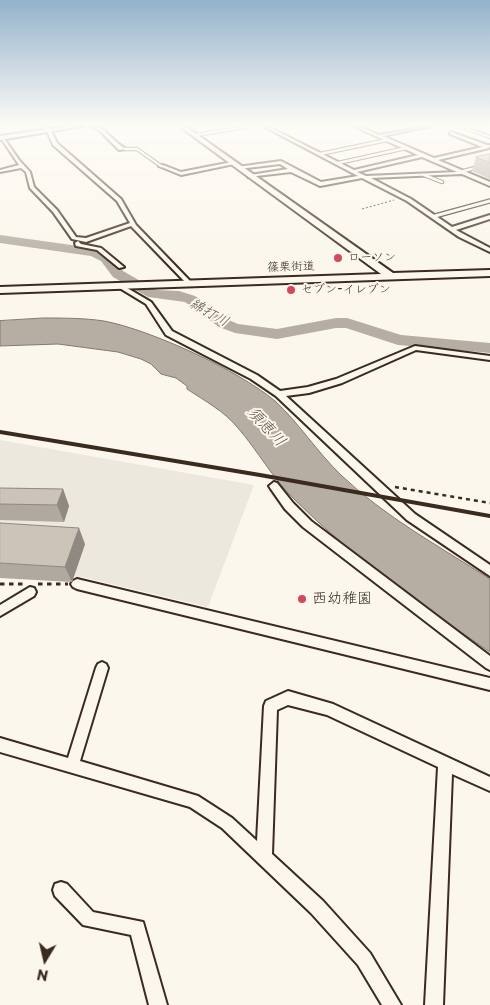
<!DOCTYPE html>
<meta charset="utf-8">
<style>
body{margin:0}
#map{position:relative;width:490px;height:1005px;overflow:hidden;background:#fbf7ec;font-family:"Playpen Sans",sans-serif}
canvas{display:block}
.north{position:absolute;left:20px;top:935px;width:50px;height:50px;-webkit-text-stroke:4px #fbf7ec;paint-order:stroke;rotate:189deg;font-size:14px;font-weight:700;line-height:20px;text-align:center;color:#3b2a1e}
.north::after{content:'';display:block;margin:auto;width:18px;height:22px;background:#3b2a1e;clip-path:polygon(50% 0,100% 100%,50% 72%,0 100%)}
</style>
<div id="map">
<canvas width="490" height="1005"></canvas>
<div class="north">N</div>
</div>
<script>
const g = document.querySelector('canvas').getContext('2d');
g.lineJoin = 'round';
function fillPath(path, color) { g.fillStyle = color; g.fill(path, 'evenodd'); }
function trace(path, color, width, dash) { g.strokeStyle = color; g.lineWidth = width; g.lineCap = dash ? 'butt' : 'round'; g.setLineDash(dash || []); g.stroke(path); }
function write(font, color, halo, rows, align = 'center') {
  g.font = font + ' "Playpen Sans","Klee One",sans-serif'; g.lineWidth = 4; g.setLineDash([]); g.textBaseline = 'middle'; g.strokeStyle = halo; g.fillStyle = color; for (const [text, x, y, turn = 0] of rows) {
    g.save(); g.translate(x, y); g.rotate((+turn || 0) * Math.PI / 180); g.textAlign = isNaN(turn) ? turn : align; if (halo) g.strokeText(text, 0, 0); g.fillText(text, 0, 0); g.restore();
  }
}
const built = new Path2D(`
 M0,440L254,485L208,607L82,577L0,578Z`);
const water = new Path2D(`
 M43,318C63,318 84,318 104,321C151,330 238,370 275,401C299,423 317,452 341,475C385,517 439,546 490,579V652C422,606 353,558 295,500C273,479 258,451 238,428C224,411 205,401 187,389V386L176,378L161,374L151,364L141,359L118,352L58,344L0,346V321Z`);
const river = new Path2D(`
 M0,235L100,249L111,255L123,271L156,290L179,291L195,296L231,321L238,324L277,329L336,318H347L401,335L490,343V353L398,345L346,328H336L277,339L235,333L219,327L185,302L148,297L113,277L101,261L91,256L0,243Z`);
const pathFar2 = new Path2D(`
 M362,209L394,200`);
const pathFar1 = new Path2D(`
 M395,487L490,503`);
const path = new Path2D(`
 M0,584H23
 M38,584H68`);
const laneFar1 = new Path2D(`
 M460,126L490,137
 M196,135L252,126
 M125,149H137L161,166
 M320,154L387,140
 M338,163L406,148
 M460,172L490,164
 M424,175L442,182`);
const lane = new Path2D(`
 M435,216L490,201`);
const street = new Path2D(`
 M39,126H43L50,129L57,143L121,199L136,225L191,282V284H187L131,226L86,242L72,239L53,212L30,188L26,172L21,168L0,172V170L19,165L1,138L3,137L19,160L30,172L34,187L57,210L76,237L86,238L130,223L117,201L53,145L47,131Z
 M90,126C105,125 114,144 127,149L119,150L100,131Z
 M263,126H267L354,170L418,155L353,126H358L379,135L431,126L383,136L434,158L482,147L450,134L451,132L487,145H490L489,148L438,160L490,182V186L462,174L371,178L411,199L452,227L490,215V219L456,230L490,248V252L459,237L407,201L362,178L320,186L291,172L248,177L250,175L288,169L280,164L239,169L237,167L281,161L321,182L358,176ZM422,157L457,172L366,176L357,172Z
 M232,162L234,164L181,175L159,166L163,165L181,172Z
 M78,241L81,244L101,248L124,267L119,268L97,250L76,246L75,243Z
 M118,285H122L151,302L172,331L257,375L280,391L308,387L336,379L415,346L490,356V360L416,350L342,383L309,393L286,396L415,514L490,565V576L407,520L276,396L251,379L166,335L146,304L118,287Z
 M274,482L277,483L293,503L311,521L490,656V670L486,668L303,527L285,509L271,489L269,486Z
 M77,579L490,678V690L77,589L73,587L71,584L73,581Z
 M30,587L34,588L36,592L34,596L0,616V605Z
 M102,662L106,664L108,668L80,761L198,796L232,818L257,841L264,706L266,701L288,691L333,704L490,777V791L452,774L443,1005H425L438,767L327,715L288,705L277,710L272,854L323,901L370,953L401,1005H382L358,965L311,913L222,828L190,807L0,752V738L68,758L96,668L98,664Z
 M61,882L67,884L93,912L143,922L167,1005H149L131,935L83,925L55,896L53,890L55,884Z`);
const secondary = new Path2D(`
 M69,126H82L0,140V136Z
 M179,126H185L393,273L490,270V276L0,293V287L381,274Z`);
const rail = new Path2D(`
 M0,432L260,475L490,516`);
const wall = new Path2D(`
 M490,154V179L472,171L476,157Z
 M0,488L63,489L69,506L64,522L0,520Z
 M0,523L85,544L72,582L0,578Z`);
const shadedWall = new Path2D(`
 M63,489L69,506L64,522L57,505Z
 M79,528L85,544L72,582L65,567Z`);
const building = new Path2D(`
 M490,154V163L476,157Z
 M0,488L63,489L57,505L0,504Z
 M0,523L79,528L65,567L0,563Z`);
const markers = [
 [338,258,5,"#d1495b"],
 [291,290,5,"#d1495b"],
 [302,599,5,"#d1495b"]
];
const farPoinames = [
 ["ローソン",348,258],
 ["セブン-イレブン",301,290]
];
const farStreetnames = [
 ["篠栗街道",291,267,-2]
];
const farWaternames = [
 ["綿打川",209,313,30]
];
const poiNames = [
 ["西幼稚園",312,599]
];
const waterNames = [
 ["須恵川",266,427,47]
];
fillPath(built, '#ede8dd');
fillPath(water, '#b6aea2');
trace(water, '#85796d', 1);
fillPath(river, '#b6aea2');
trace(laneFar1, '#3b2a1e', 4.5);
trace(lane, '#3b2a1e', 5.5);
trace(street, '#3b2a1e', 4);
trace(secondary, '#3b2a1e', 4);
trace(pathFar2, '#3b2a1e', 1, [2, 2]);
trace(pathFar1, '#3b2a1e', 2.5, [4, 4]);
trace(path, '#3b2a1e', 3, [4.5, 4.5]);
trace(laneFar1, '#fbf7ec', 2.5);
trace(lane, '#fbf7ec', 3);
fillPath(street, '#fbf7ec');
fillPath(secondary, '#fbf7ec');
trace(rail, '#3b2a1e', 4);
fillPath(wall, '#afa99f');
fillPath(shadedWall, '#8f8982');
fillPath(building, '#ccc4b9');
trace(building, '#8f8982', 1);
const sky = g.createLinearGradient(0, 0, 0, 266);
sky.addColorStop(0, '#94b2cc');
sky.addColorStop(0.47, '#fdfbf6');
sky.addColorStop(1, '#fdfbf600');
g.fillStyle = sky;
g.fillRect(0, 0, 490, 266);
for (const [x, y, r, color] of markers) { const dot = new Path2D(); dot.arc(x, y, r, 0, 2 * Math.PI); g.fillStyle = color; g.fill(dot); trace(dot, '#fbf7ec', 2); }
write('12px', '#3b2a1e', '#fbf7ec', farPoinames, 'left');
write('12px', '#3b2a1e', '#fbf7ec', farStreetnames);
write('italic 14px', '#605246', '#fbf7ec', farWaternames);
write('15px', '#3b2a1e', '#fbf7ec', poiNames, 'left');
write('italic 16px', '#605246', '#fbf7ec', waterNames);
</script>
